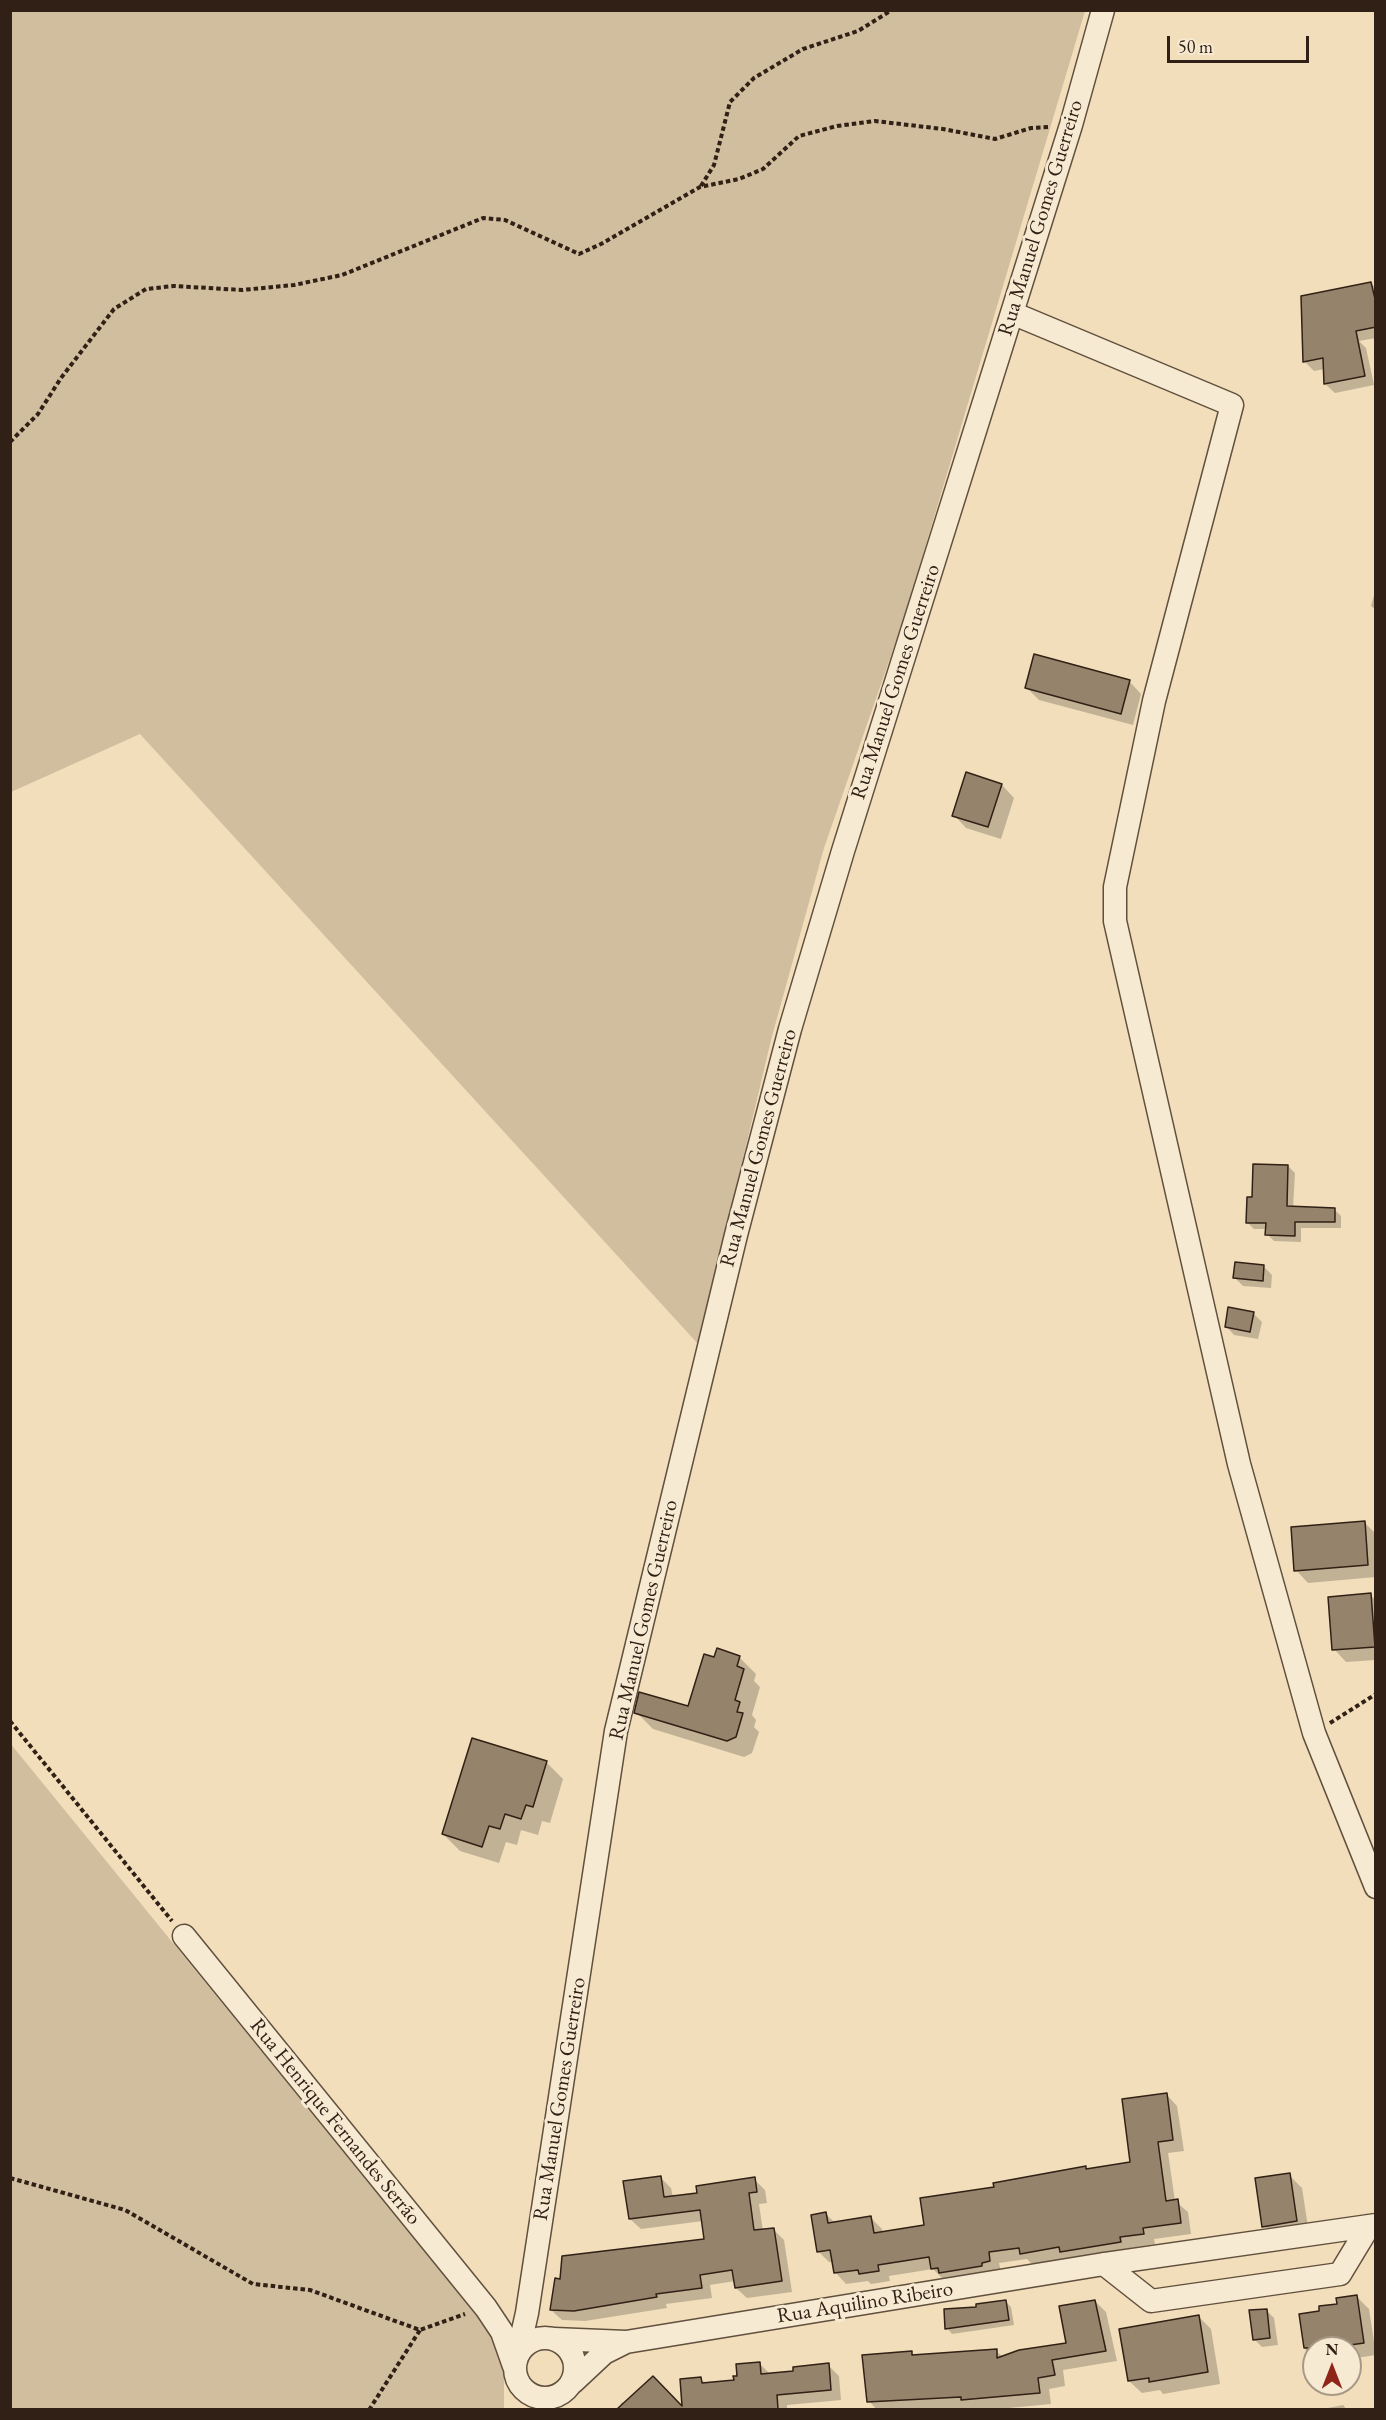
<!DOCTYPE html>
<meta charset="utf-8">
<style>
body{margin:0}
#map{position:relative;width:1386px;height:2420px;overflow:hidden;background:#f2debb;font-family:"EB Garamond",serif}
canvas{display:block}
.frame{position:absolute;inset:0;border:12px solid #312015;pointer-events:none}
.north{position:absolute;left:1302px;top:2336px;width:60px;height:60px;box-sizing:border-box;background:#f7ead3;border:2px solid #a89987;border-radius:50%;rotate:0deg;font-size:16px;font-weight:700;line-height:24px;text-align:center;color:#312015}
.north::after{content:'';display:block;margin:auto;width:21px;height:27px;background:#8f2418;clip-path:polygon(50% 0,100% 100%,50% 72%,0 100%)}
.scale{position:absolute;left:1167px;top:36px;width:142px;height:27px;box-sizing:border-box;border:3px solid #312015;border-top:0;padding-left:8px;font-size:18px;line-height:21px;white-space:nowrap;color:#312015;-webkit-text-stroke:4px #f7ead3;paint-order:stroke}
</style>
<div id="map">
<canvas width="1386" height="2420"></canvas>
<div class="frame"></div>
<div class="north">N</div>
<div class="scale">50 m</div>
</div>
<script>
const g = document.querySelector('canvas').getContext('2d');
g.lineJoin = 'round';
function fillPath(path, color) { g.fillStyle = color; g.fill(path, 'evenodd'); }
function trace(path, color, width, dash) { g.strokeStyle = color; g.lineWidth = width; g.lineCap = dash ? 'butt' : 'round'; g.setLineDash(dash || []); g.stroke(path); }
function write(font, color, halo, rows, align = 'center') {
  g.font = font + ' "EB Garamond",serif'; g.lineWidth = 6; g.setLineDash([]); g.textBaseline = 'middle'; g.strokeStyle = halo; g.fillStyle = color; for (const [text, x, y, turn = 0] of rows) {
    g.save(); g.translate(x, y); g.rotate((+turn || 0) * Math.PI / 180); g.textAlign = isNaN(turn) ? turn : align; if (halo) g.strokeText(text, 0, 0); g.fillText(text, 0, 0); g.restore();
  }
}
const green = new Path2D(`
 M10,11H1085L904,618L824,848L771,1040L699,1345L140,734L11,792Z
 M10,1743L494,2337L504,2367V2409H11Z`);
const shadow = new Path2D(`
 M1371,284L1376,288V338L1359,341L1366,348L1374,385L1335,393L1325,384V369L1314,371L1305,362L1302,297Z
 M1376,588V610L1371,606Z
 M1129,681L1141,694L1133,725L1039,700L1026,687Z
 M1002,785L1014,798L1001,839L966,828L954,815Z
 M1288,1166L1295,1173L1293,1208L1334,1209L1341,1216V1228H1301V1242L1274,1241L1267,1234V1229H1254L1247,1222L1254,1199Z
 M1264,1267L1272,1275L1271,1288L1243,1286L1235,1278Z
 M1254,1314L1262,1322L1258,1339L1234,1335L1226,1326Z
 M1364,1522L1376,1534V1577L1308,1583L1296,1570Z
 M1370,1595L1376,1600V1660L1346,1662L1334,1649Z
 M739,1657L756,1674L754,1681L760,1687L752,1715L756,1720L754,1727L759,1732L752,1753L744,1757L653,1729L636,1712L689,1708L715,1659Z
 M546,1762L563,1779L550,1823L542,1821L538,1835L521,1830L517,1845L506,1842L499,1863L460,1851L443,1834Z
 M1166,2094L1177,2106L1184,2151L1168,2153L1175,2201L1188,2212L1191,2234L1154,2239L1155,2244L1130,2248L1131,2253L1032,2264L1027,2259L999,2263L1001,2272L944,2280L933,2269L889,2276L890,2281L871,2284L868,2281L846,2284L835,2272L834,2262H829L818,2251L826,2214L835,2223L871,2218L882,2229L883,2233L926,2226L996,2188L1085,2168L1088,2170L1132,2163Z
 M1289,2175L1302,2188L1309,2233L1276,2238L1264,2226Z
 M660,2177L671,2188L673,2197L699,2194L754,2179L765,2190L767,2203L759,2204L763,2231L773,2229L784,2240L792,2292L747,2298L736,2288L735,2281L710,2285L712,2298L666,2304L667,2308L585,2321L562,2320L551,2310L561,2280L705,2240L703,2221L641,2229L630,2219Z
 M1357,2297L1369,2309L1376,2355L1350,2359V2348H1314V2367L1307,2360L1301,2315L1321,2312Z
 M1095,2301L1106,2312L1117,2361L1063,2370L1065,2386L1049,2389L1051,2404L987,2410L971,2408L877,2410L869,2401L911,2353L914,2356L996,2351L1003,2357L1068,2344Z
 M1006,2302L1011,2307L1014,2325L952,2334L947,2328L978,2308Z
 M1266,2310L1274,2318L1278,2345L1262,2347L1254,2339Z
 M1198,2316L1211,2329L1220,2384L1163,2394L1160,2390L1142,2393L1129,2381Z
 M759,2363L770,2374L795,2372L828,2365L839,2376L841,2400L787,2405V2410H618L622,2402L625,2404L653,2378L683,2409L681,2381L701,2379L706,2384L735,2382Z
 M1343,2405L1347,2410H1328V2408Z`);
const building = new Path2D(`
 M1371,282L1376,303V327L1356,331L1365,376L1324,384L1323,358L1303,362L1301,296Z
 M1034,654L1130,680L1121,714L1025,688Z
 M966,772L1002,784L988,827L952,816Z
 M1253,1164L1288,1165L1287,1206L1335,1208V1222H1295V1236L1265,1235L1266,1223H1246L1247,1197H1252Z
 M1235,1262L1264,1265L1263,1281L1233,1278Z
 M1228,1307L1254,1312L1250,1332L1225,1327Z
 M1365,1521L1368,1565L1294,1571L1291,1527Z
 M1371,1593L1375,1647L1332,1650L1328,1597Z
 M717,1648L740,1656L737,1666L744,1669L735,1700L740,1702L737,1712L743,1713L736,1737L727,1741L634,1713L639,1692L688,1706L704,1654L714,1657Z
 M472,1738L547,1761L533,1807L526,1805L521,1819L505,1814L500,1829L489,1826L482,1847L442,1834Z
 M1167,2093L1173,2140L1158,2142L1166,2201L1178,2199L1181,2223L1143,2228L1144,2234L1120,2237L1121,2242L1060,2252L1059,2247L1020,2254L1019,2248L989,2252L990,2261L982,2263V2266L939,2273L938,2268L931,2269L929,2257L878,2265L879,2271L859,2274L858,2270L834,2273L830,2250L817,2252L811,2215L826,2212L828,2223L871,2216L874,2233L924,2225L920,2198L994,2187L993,2183L1086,2166V2169L1130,2162L1122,2099Z
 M1290,2173L1297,2221L1262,2227L1255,2178Z
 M661,2176L664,2197L697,2193L696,2186L755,2177L757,2192L749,2193L754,2230L774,2228L782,2281L735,2288L732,2270L700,2275L702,2288L656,2294L657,2297L574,2311L550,2310L555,2278L560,2279L562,2256L704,2239L700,2210L629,2219L623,2181Z
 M1357,2295L1364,2343L1329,2348H1304L1299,2314L1319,2311V2306L1337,2304L1336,2298Z
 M1006,2300L1009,2320L945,2329L944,2309L976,2307V2304Z
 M1095,2300L1106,2351L1052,2360L1055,2375L1038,2378L1040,2393L961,2400V2397L867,2402L862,2355L912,2351V2355L997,2349V2358L1019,2350L1066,2343L1059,2306Z
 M1267,2309L1270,2338L1253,2340L1249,2310Z
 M1199,2315L1208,2372L1149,2382V2378L1128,2381L1119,2329Z
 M760,2362L761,2374L793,2371V2367L829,2363L831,2390L777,2395L778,2409H617L653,2376L682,2406L680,2379L701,2377L702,2383L734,2380L733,2376H737L736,2364Z`);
const path = new Path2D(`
 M701,186L714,165L730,102L754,78L803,49L858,31L892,10
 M10,442L38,414L61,378L114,309L146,289L174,286L242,290L294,285L342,275L483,218L505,220L579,254L601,244L700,187L739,179L763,169L799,136L837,126L875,121L943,129L995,139L1031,128L1050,127
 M10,1721L172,1921
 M1330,1723L1376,1694
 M10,2178L125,2210L253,2284L310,2290L420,2330L465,2314
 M369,2410L420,2330`);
const minor = new Path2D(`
 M1012,313L1232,405L1154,701L1115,887V921L1239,1464L1314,1733L1376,1887
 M184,1936L486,2308L502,2332L514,2366
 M1104,2264L1151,2301L1340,2274L1369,2226
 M515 2368a30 30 0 1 1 60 0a30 30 0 1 1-60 0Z
 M554,2339L626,2342L1104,2264L1376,2225
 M516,2361L527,2313L616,1731L736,1235L790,1029L843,851L1071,125L1103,10
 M573,2382L604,2353L624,2343`);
const streetNames = [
 ["Rua Manuel Gomes Guerreiro",1041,218,-73],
 ["Rua Manuel Gomes Guerreiro",896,682,-72],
 ["Rua Manuel Gomes Guerreiro",759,1148,-75],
 ["Rua Manuel Gomes Guerreiro",644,1620,-77],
 ["Rua Manuel Gomes Guerreiro",560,2099,-81],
 ["Rua Henrique Fernandes Serrão",335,2122,51],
 ["Rua Aquilino Ribeiro",865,2303,-9]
];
fillPath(green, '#d1be9f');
fillPath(shadow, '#0003');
fillPath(building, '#95836b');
trace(building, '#312015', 1.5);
trace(minor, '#61503e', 25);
trace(path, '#312015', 4, [4.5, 3]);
trace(minor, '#f7ead3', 22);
write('21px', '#312015', '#f7ead3', streetNames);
</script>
